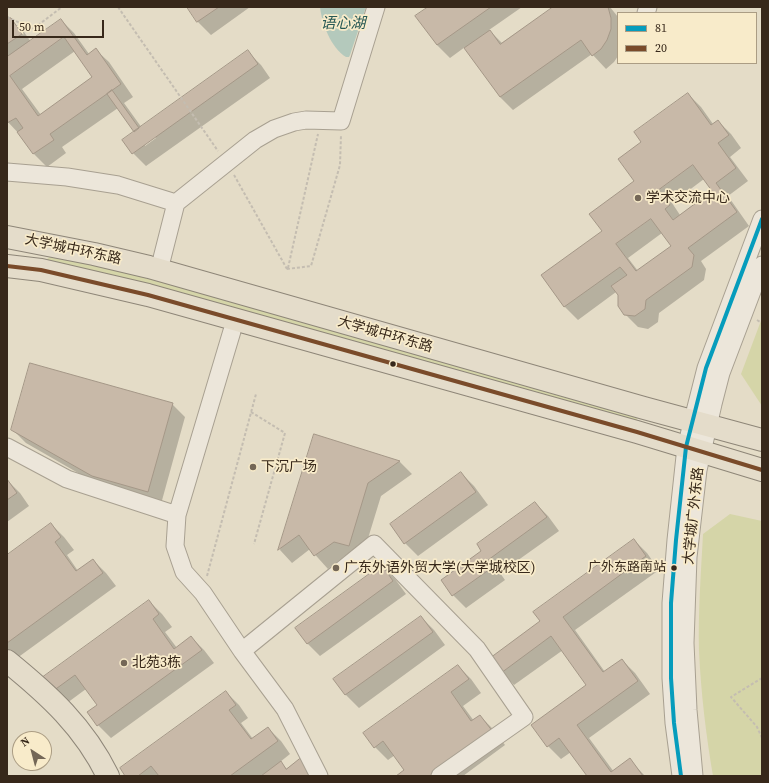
<!DOCTYPE html>
<meta charset="utf-8">
<style>
body{margin:0}
#map{position:relative;width:769px;height:783px;overflow:hidden;background:#e4dcc7;font-family:"Source Serif 4",serif}
canvas{display:block}
.frame{position:absolute;inset:0;border:8px solid #37281a;pointer-events:none}
.legend{position:absolute;left:617px;top:12px;width:140px;height:52px;box-sizing:border-box;background:#f8ebca;border:1px solid #ab9d84;margin:0;padding:5px 7px;list-style:none;font-size:12px;color:#37281a}
.legend li{display:flex;align-items:center;gap:8px;height:20px}
.legend b{width:20px;border:1px solid #ab9d84}
.north{position:absolute;left:12px;top:731px;width:40px;height:40px;box-sizing:border-box;background:#f8ebca;border:1px solid #ab9d84;border-radius:50%;rotate:324deg;font-size:11px;font-weight:700;line-height:16px;text-align:center;color:#37281a}
.north::after{content:'';display:block;margin:auto;width:14px;height:18px;background:#746757;clip-path:polygon(50% 0,100% 100%,50% 72%,0 100%)}
.scale{position:absolute;left:12px;top:20px;width:92px;height:18px;box-sizing:border-box;border:2px solid #37281a;border-top:0;padding-left:5px;font-size:12px;line-height:14px;white-space:nowrap;color:#37281a;-webkit-text-stroke:3px #f8ebca;paint-order:stroke}
</style>
<div id="map">
<canvas width="769" height="783"></canvas>
<div class="frame"></div>
<ul class="legend">
<li><b style="height:5px;background:#069cbc"></b>81</li>
<li><b style="height:5px;background:#7a4b2a"></b>20</li>
</ul>
<div class="north">N</div>
<div class="scale">50 m</div>
</div>
<script>
const g = document.querySelector('canvas').getContext('2d');
g.lineJoin = 'round';
function fillPath(path, color) { g.fillStyle = color; g.fill(path, 'evenodd'); }
function trace(path, color, width, dash) { g.strokeStyle = color; g.lineWidth = width; g.lineCap = dash ? 'butt' : 'round'; g.setLineDash(dash || []); g.stroke(path); }
function write(font, color, halo, rows, align = 'center') {
  g.font = font + ' "Source Serif 4","Noto Sans SC",serif'; g.lineWidth = 3.5; g.setLineDash([]); g.textBaseline = 'middle'; g.strokeStyle = halo; g.fillStyle = color; for (const [text, x, y, turn = 0] of rows) {
    g.save(); g.translate(x, y); g.rotate((+turn || 0) * Math.PI / 180); g.textAlign = isNaN(turn) ? turn : align; if (halo) g.strokeText(text, 0, 0); g.fillText(text, 0, 0); g.restore();
  }
}
const green = new Path2D(`
 M51,256L153,276L639,414L636,422L48,261L47,259Z
 M762,318V406L741,374Z
 M730,514L762,521V776H713C706,735 701,693 699,651C698,612 701,573 703,534Z`);
const water = new Path2D(`
 M320,7H366L350,55L349,57H346C331,48 322,24 320,7Z`);
const shadow = new Path2D(`
 M188,7H250L211,35L198,22Z
 M429,7H522L489,30L503,44L555,7H610L618,17V56L614,62L606,69L592,54L513,110L500,97L465,47L450,58L437,45L417,16Z
 M7,18L10,19L24,32L31,42L61,20L74,33L89,54L96,50L109,62L133,97L124,103L142,128L248,52L261,65L270,78L146,166L133,153L135,132L118,108L62,147L66,153L47,167L34,154L22,137L7,121ZM75,51L94,78L41,115L22,89ZM155,136L156,138L145,146V143Z
 M688,94L701,107L713,124L718,121L731,134L741,148L730,157L748,181L728,196L749,226L701,261L706,269L704,280L659,313L658,322L648,329L638,327L625,314L619,295L616,292L578,320L565,307L542,276L603,231L635,181L642,142ZM704,179L713,191L680,215L672,203ZM662,233L672,246L638,271L628,258Z
 M172,404L185,417L161,504L106,489L26,443L13,430Z
 M314,436L400,462L412,474L381,496L362,558L347,554L328,569L310,549L292,563L280,550Z
 M461,473L474,486L488,505L418,556L405,543L391,524Z
 M7,480L20,493L29,506L7,522Z
 M535,503L548,516L559,531L500,573L505,580L466,608L453,595L442,580L483,551Z
 M51,524L64,537L74,550L67,555L78,571L93,560L106,573L116,586L13,661L7,655V556Z
 M634,540L647,553L659,570L575,630L605,672L622,660L635,673L650,694L589,738L614,772L630,760L645,776H588L571,752L561,759L548,746L588,685L563,650L514,685L502,672L542,621Z
 M382,566L395,579L406,594L320,656L307,643Z
 M149,601L162,614L172,627L165,632L177,648L191,637L204,650L214,663L111,738L98,725V705L86,689L67,703L54,690Z
 M421,617L434,630L445,645L359,708L346,695L335,680Z
 M458,666L471,679L481,693L463,706L474,721L480,716L493,729L505,745L463,776H398L405,770L395,755L388,760L375,747L365,734Z
 M226,692L239,705L248,718L241,723L253,739L268,728L281,741L290,754L280,762L287,769L322,776H127Z`);
const building = new Path2D(`
 M187,7H219L197,22Z
 M428,7H491L437,45L415,16Z
 M553,7H608L611,18V29L607,40L601,49L592,56L581,40L500,97L464,48L490,30L500,44Z
 M7,17L11,18L22,34L7,44Z
 M61,19L87,55L96,48L121,84L50,134L54,140L33,154L17,132L23,128L16,118L7,123V57ZM64,37L92,77L38,116L10,76Z
 M248,50L258,64L132,154L122,140Z
 M112,90L139,128L134,132L107,94Z
 M688,93L711,125L718,120L729,135L718,143L736,168L716,183L737,212L688,248L694,255L692,267L646,300L645,309L635,316L624,315L618,306V295L611,286L627,275L620,267L564,307L541,275L602,231L589,214L634,181L618,159L641,142L634,132ZM693,165L712,191L673,220L665,209L670,205L659,190ZM651,219L671,246L636,271L616,244Z
 M30,363L173,403L148,492L92,476L11,430Z
 M314,434L400,461L368,483L349,546L334,542L314,556L299,535L278,550Z
 M461,472L476,492L404,544L390,524Z
 M7,479L17,493L7,500Z
 M535,502L547,517L488,560L493,567L452,596L441,580L481,551L477,544Z
 M51,523L61,537L55,542L76,571L93,559L103,573L7,643V555Z
 M634,539L646,556L563,617L603,672L622,659L638,681L577,725L611,772L630,758L643,776H587L559,738L547,747L531,725L586,685L551,636L501,673L490,658L540,621L533,612Z
 M382,565L393,581L307,644L295,628Z
 M149,600L159,614L153,619L174,649L191,636L202,650L97,726L87,712L97,705L75,675L53,691L43,677Z
 M421,616L433,632L345,695L333,679Z
 M458,665L469,679L451,692L471,721L480,715L493,732L432,776H396L404,770L383,741L374,748L363,733Z
 M226,691L236,705L229,710L251,739L268,727L278,741L230,776H159L151,766L138,776H125L120,768Z
 M306,754L314,776H261L281,761L286,769Z`);
const path = new Path2D(`
 M118,7L218,151
 M7,17L33,29L62,7
 M234,175L287,269
 M288,268L318,134
 M287,269L311,266L340,165L341,135
 M757,320L762,323
 M251,412L285,433L254,544
 M207,576L256,394
 M762,678L731,697L757,727L762,738`);
const minor = new Path2D(`
 M646,13L648,7
 M7,172L67,177L118,185L176,203
 M159,270L176,203L255,140L274,129L294,122L306,120L341,121L376,7
 M232,331L177,515L175,546L184,572L203,593L242,651L285,709L319,776
 M7,447L67,479L177,515
 M242,651L374,544L477,649L524,717L440,776
 M681,776L674,723L671,678V603L676,540L686,447L706,368L762,219
 M694,776L688,710L685,643L688,557L698,470L713,404L721,373L762,265`);
const major = new Path2D(`
 M7,237L94,254L149,267L644,408L762,440
 M7,266L41,270L148,295L637,432L762,470
 M7,661C49,695 84,727 108,776`);
const bus1 = new Path2D(`
 M681,776L674,723L671,678V603L676,540L686,447L706,368L762,219`);
const bus2 = new Path2D(`
 M7,266L41,270L148,295L637,432L762,470`);
const markers = [
 [638,198,4,"#746757"],
 [393,364,3.5,"#37281a"],
 [253,467,4,"#746757"],
 [336,568,4,"#746757"],
 [674,568,3.5,"#37281a"],
 [124,663,4,"#746757"]
];
const busNames = [
 ["广外东路南站",666,568]
];
const poiNames = [
 ["学术交流中心",646,198],
 ["下沉广场",261,467],
 ["广东外语外贸大学(大学城校区)",344,568],
 ["北苑3栋",132,663]
];
const streetNames = [
 ["大学城中环东路",73,250,12],
 ["大学城中环东路",385,335,16],
 ["大学城广外东路",694,516,-84]
];
const waterNames = [
 ["语心湖",343,24]
];
fillPath(green, '#d5d5a8');
fillPath(water, '#b4c9bc');
fillPath(shadow, '#0003');
fillPath(building, '#c8b9a8');
trace(building, '#a49787', 1);
trace(minor, '#a8a091', 19);
trace(major, '#8e8678', 24);
trace(path, '#c4bdb1', 2, [3, 2]);
trace(minor, '#ece6da', 17);
trace(major, '#e4dcca', 22);
trace(bus1, '#069cbc', 4);
trace(bus2, '#7a4b2a', 4);
for (const [x, y, r, color] of markers) { const dot = new Path2D(); dot.arc(x, y, r, 0, 2 * Math.PI); g.fillStyle = color; g.fill(dot); trace(dot, '#f8ebca', 1.5); }
write('13px', '#37281a', '#f8ebca', busNames, 'right');
write('14px', '#37281a', '#f8ebca', poiNames, 'left');
write('14px', '#37281a', '#f8ebca', streetNames);
write('italic 15px', '#275855', '#f8ebca', waterNames);
</script>
